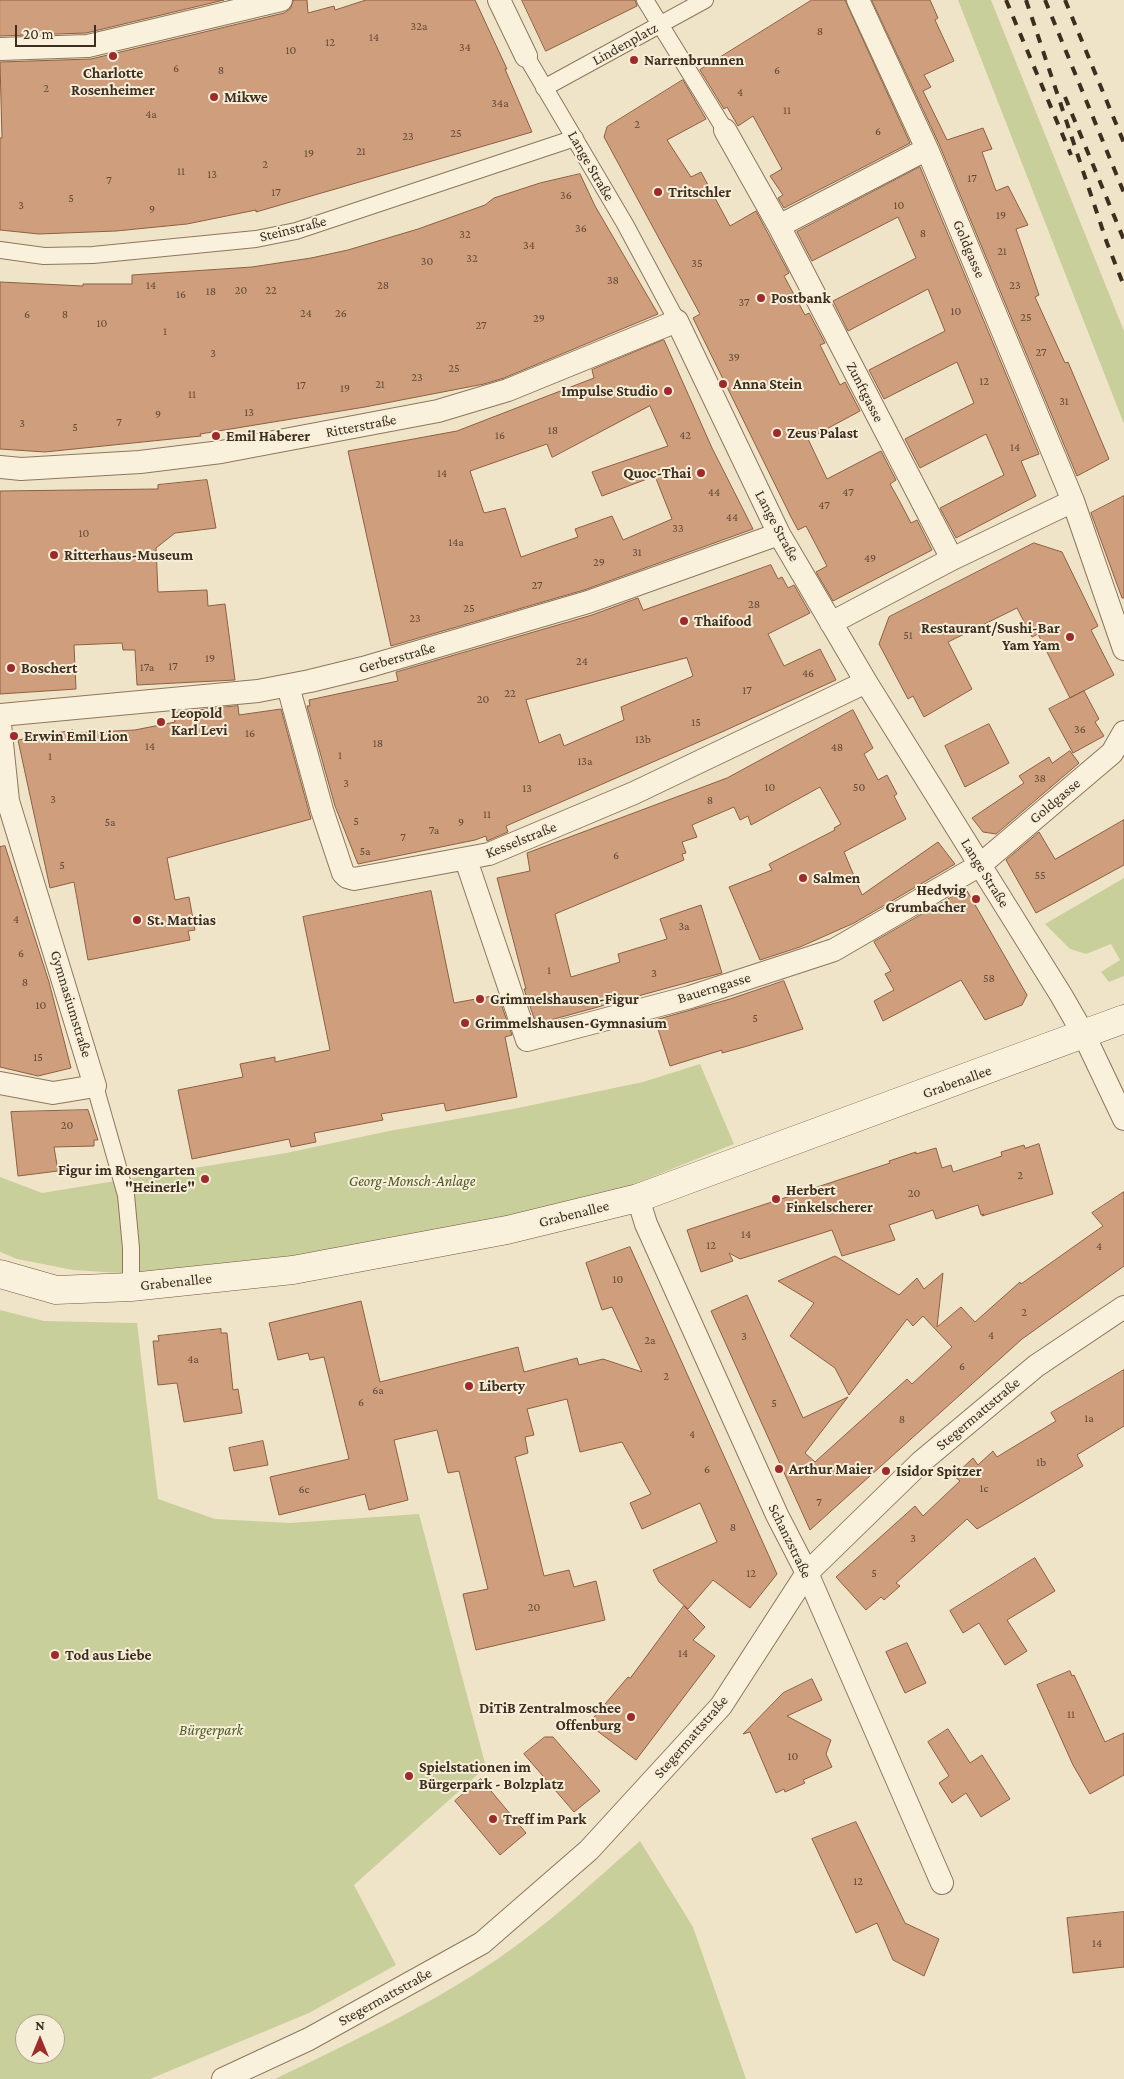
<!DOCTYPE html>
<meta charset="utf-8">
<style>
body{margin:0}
#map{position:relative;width:1124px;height:2079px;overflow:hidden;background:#f0e4c8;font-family:"Crimson Pro",serif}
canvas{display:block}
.north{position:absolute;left:15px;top:2014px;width:50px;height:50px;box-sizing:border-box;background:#f7eed8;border:1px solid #ada18e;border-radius:50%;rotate:0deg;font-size:14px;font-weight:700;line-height:20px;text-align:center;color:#3d2e20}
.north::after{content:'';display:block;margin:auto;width:18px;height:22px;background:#9e2a2b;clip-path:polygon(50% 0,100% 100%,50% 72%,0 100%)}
.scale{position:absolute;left:15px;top:25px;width:81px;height:22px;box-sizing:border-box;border:2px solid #3d2e20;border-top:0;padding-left:6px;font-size:15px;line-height:18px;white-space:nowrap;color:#3d2e20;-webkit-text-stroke:4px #f7eed8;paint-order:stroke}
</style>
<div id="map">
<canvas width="1124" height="2079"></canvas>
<div class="north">N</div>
<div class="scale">20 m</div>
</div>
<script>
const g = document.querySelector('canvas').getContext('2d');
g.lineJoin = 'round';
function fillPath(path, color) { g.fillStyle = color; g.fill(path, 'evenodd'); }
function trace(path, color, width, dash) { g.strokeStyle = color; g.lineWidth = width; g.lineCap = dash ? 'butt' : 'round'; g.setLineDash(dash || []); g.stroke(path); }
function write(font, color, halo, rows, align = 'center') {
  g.font = font + ' "Crimson Pro",serif'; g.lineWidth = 4; g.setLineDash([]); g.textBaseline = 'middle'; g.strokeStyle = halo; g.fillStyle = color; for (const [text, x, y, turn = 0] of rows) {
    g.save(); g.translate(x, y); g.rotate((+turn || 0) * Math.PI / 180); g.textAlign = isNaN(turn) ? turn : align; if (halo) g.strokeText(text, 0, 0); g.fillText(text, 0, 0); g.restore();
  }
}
const green = new Path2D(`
 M958,0H991L1124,331V424Z
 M1124,878V976L1109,982L1101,972L1120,960L1111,944L1086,954L1070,949L1045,924Z
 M700,1064L734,1144L632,1185L507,1217L298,1258L135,1274L73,1270L17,1259L0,1252V1177L42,1193L286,1153L389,1131L513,1109L643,1082Z
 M0,1310L44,1321L137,1323L158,1499L215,1519L290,1523L419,1514L486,1767L354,1885L396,1965L309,2013L150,2079H0ZM25,2024H55V2054H25Z
 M640,1841L693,1927L746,2079H275C351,2042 429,2006 499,1958C550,1923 594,1881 640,1841Z`);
const building = new Path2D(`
 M0,0H224L86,33L0,36Z
 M294,0H307L308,13L334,6L335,10L366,0H475L507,69H505L532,132L256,212V210L187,224L116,231L39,234L0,230V138H2L0,62L91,59L284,13L290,9Z
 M522,0H635L637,6L546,51Z
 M812,0H845L910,143L784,208L778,198L783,195L770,176L782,169L753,116L738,126L727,107L724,109L700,70Z
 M872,0H930L938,18L935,20L954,61L924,75L931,87L923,91L947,140L983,128L992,149L982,152L996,191L1008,186L1028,225L1016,229L1039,295L1035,297L1065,363L1068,362L1109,459L1077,476L939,144Z
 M683,80L706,119L667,140L691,177L701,172L730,226L756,211L789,273L784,276L805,315L809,313L825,343L820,345L840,385L845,382L860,411L808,439L827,479L881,451L896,480L890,484L900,502L911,523L917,520L932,550L833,601L816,572L827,566L806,526L798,530L791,517L693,318L700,314L604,137L607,127Z
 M920,167L1039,454L1021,461L1036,496L956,538L940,508L1004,475L986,434L920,468L905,439L974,403L957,362L884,399L869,370L945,331L928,289L848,331L833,301L916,258L898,217L812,261L797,232Z
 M580,174L595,206L658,314L504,378L484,384L365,407L200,434L201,436L45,452L0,449V282L83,286V284H132V275L252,267L311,258L348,250L418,229L485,205L494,198L540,183Z
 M664,340L712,448L753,529L584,590L391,646L348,451L457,431L594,378L592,370ZM650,406L668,446L592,472L602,496L655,476L672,519L623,540L612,516L575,529L578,537L521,557L505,508L484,513L470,471L547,444L552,457Z
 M207,480L216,528L175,533L156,548L158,592L207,590L208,606L225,604L235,680L137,685L135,650H123L122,643L74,645L76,689L0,694V491L158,489V485Z
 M1124,496V598H1122L1091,513Z
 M1034,543L1062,552L1098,626L1091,630L1114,675L1070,698L1038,634L1032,637L1017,608L948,642L972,689L924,717L913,696L908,699L879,644L889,617Z
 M771,565L778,579L782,577L788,588L794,585L810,613L768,634L784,666L820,649L836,680L724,731L506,826L508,832L487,841L486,836L475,840L358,864L335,806L307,706H310L309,700L398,681L396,672L592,615L638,598L643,610ZM687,658L693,676L621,707L624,720L564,746L560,734L539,743L526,700Z
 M1084,691L1099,719L1095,722L1104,736L1073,753L1049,709Z
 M238,706L239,715L281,709L311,819L167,858L175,900L189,897L195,930L188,931L190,940L88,960L74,882L50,888L18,740L73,730L74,733L135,730L175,722L173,713Z
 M853,710L873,748L864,754L878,780L887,775L897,794L894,796L906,819L844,852L862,895L938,842L955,864L854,923L800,947L760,960L729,887L772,870L769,864L835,830L834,828L841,824L820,787L751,825L748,816L740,820L734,807L692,825L697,837L682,842L686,853L682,854L684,860L555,914L571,977L620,962L618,954L667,939L660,919L701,905L722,973L536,1024L524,989H526L497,878L530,871L527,853L727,778Z
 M989,724L1009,763L965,787L945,746Z
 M1070,751L1079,763L996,834L983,832L972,818L1024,783L1019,776L1049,757L1052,763Z
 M1124,820V865L1036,913L1006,860L1039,832L1055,859Z
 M5,846L49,982L71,1068L38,1076L0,1067V847Z
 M966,889L1027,995L1022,1005L985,1020L961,980L883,1021L874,1001L894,990L885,974L891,971L874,942Z
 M431,891L454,1003L498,995L512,1035L505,1037L517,1097L446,1111L444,1103L381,1114L383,1120L314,1133L316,1142L291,1147L289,1139L192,1159L178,1090L243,1077L240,1064L275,1057V1062L330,1050L303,917Z
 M784,981L803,1029L744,1047L722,1053V1050L670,1066L655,1020L730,999Z
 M88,1110L98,1140H94V1146L54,1147L58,1171L18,1176L11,1112Z
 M1039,1144L1053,1194L982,1216L984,1214L981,1215L978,1205L936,1219L933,1210L889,1225L895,1240L842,1256L832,1230L740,1259L729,1253L733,1261L701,1272L687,1230L890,1163L889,1161L916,1152V1154L936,1148L942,1168L951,1165L953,1172L1002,1156L1001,1152L1024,1145L1025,1148Z
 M1124,1192V1266L1022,1339L810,1530L711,1311L747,1295L803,1418L848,1397L805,1453L815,1462L907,1379L912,1384L952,1347L923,1316L913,1326L907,1319L849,1395L835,1368L790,1336L814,1303L778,1281L835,1256L899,1295L917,1278L924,1289L943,1273L937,1327L961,1307L975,1322L1020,1282L1021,1284L1103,1226L1092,1213Z
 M630,1247L777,1574L750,1608L713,1580L688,1609L659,1582L653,1570L717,1542L700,1503L642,1529L630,1503L651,1494L622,1442L580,1452L567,1399L527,1409L534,1435L525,1437L528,1453L515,1457L544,1576L569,1570L574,1587L596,1581L605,1620L476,1650L463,1594L488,1589L459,1471L448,1473L437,1430L394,1440L408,1500L369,1510L365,1494L279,1515L270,1477L349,1459L324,1357L310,1360L308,1353L278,1360L269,1323L361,1301L380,1382L518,1347L524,1372L577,1358L579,1365L603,1359L642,1372L612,1307L602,1310L586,1263Z
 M221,1329V1333H227L233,1390L238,1389L242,1413L184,1422L177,1383L158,1385L153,1341H159L158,1336Z
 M1124,1370V1426L1077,1455L1083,1466L977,1529L967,1519L896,1583L900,1586L884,1600L881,1597L866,1610L836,1577L915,1506L923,1516L960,1481L954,1476L973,1458L978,1465L993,1451L997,1457L1056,1421L1051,1413Z
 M263,1441L268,1465L234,1471L229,1448Z
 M1035,1558L1055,1591L1007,1620L1027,1651L1005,1665L979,1623L963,1633L950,1611Z
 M684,1606L705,1627L693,1640L715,1656L636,1760L588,1724L628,1677L630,1678Z
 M907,1643L926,1683L905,1693L886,1652Z
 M1070,1671L1072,1676L1074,1675L1105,1742L1124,1733V1775L1090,1794L1073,1765L1037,1685Z
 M812,1679L822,1700L787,1716L831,1740L826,1754L832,1767L803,1780L805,1783L785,1792L784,1789L776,1793L750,1732L743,1734L783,1693Z
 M948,1729L970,1763L982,1755L1010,1799L981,1817L966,1793L952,1803L939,1783L949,1776L928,1742Z
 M545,1737H553L600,1791L574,1812L524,1754Z
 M481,1779L526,1833L500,1855L455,1801Z
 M856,1822L905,1923L939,1939L924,1976L893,1960L877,1923L856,1933L812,1839Z
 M1124,1912V1967L1073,1973L1067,1918Z`);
const pedestrian = new Path2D(`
 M645,0L725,130
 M526,56L625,224L677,321
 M544,88L705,0
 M0,250L44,256L93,255L256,239L296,231L575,138
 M95,1086L126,1195L131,1248V1287`);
const minor = new Path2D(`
 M499,0L526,56
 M858,0L927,149L1073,501L1124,649
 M0,49L88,46L281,0
 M725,130L779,226L952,559
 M779,226L927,149
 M0,467L21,469L140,462L221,452L438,411L508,390L677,321L779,534L866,682L1061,995L1084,1035L1124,1119
 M831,623L952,559L1073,501
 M288,686L322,810L343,873L347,877L354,879L489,854L634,793L866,682
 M0,715L258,691L310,681L363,668L588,602L779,534
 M0,724L8,801L95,1086L53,1093L0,1083
 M466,860L527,1040L690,997L834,950L980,865L1112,753L1124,732
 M638,1198L646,1224L777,1515L807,1573L942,1883
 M223,2079L309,2039L482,1943L589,1850L721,1706L807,1573L921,1462L1036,1366L1124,1307`);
const secondary = new Path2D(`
 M0,1274L56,1290L131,1287L293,1270L507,1230L638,1198L1124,1019`);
const rail = new Path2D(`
 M1006,0L1071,155
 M1026,0L1107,243L1124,286
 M1045,0L1124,193
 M1065,0L1124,143
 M1065,97L1124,240`);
const markers = [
 [113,56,5,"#9e2a2b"],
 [634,60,5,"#9e2a2b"],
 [214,97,5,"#9e2a2b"],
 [658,192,5,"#9e2a2b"],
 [761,298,5,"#9e2a2b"],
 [723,384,5,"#9e2a2b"],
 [668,391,5,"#9e2a2b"],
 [777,433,5,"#9e2a2b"],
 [216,436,5,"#9e2a2b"],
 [701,473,5,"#9e2a2b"],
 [54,555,5,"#9e2a2b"],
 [684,621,5,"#9e2a2b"],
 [1070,637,5,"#9e2a2b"],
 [11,668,5,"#9e2a2b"],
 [161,722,5,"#9e2a2b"],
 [14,736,5,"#9e2a2b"],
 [803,878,5,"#9e2a2b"],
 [976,899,5,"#9e2a2b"],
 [137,920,5,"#9e2a2b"],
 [480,999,5,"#9e2a2b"],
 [465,1023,5,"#9e2a2b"],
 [205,1179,5,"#9e2a2b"],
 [776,1199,5,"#9e2a2b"],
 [469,1386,5,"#9e2a2b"],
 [779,1469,5,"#9e2a2b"],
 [886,1471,5,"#9e2a2b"],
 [55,1655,5,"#9e2a2b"],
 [631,1717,5,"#9e2a2b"],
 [409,1776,5,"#9e2a2b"],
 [493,1819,5,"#9e2a2b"]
];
const numberNames = [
 ["32a",419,26],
 ["8",820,31],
 ["14",374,37],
 ["12",330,42],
 ["34",465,47],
 ["10",291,50],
 ["6",176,68],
 ["8",221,70],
 ["6",777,70],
 ["2",46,88],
 ["4",740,92],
 ["34a",500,103],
 ["11",787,110],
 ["4a",151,114],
 ["2",637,124],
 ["6",878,131],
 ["25",456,133],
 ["23",408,136],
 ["21",361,151],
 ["19",309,153],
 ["2",265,164],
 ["11",181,171],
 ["13",212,174],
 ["17",972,178],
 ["7",109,180],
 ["17",276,192],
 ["36",566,195],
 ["5",71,198],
 ["3",21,205],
 ["10",899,205],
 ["9",152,209],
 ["19",1001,215],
 ["36",581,228],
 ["8",923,233],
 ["32",465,234],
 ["34",529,245],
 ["21",1002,251],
 ["32",472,258],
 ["30",427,261],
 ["35",697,263],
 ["38",613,280],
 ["14",151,285],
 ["28",383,285],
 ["23",1015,285],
 ["20",241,290],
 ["22",271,290],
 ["18",211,291],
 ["16",181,294],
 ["37",744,302],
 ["10",956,311],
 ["24",306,313],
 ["26",341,313],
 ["6",27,314],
 ["8",65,314],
 ["25",1026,317],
 ["29",539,318],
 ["10",102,323],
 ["27",481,325],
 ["1",165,331],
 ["27",1041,352],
 ["3",213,353],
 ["39",734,357],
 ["25",454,368],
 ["23",417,377],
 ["12",984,381],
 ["21",380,384],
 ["17",301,385],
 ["19",345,388],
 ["11",192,394],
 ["31",1064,401],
 ["13",249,412],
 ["9",158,414],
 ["7",119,422],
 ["3",22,423],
 ["5",75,427],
 ["18",553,430],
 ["16",500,435],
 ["42",685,435],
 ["14",1015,447],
 ["14",442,473],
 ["44",714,492],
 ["47",848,492],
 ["47",824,505],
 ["44",732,517],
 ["33",678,528],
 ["10",84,533],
 ["14a",456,542],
 ["31",637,552],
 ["49",870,558],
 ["29",599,562],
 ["27",537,585],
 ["28",754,604],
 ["25",469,608],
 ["23",415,618],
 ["51",908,635],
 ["19",210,658],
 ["24",582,661],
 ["17",173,666],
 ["17a",147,667],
 ["46",808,673],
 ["17",747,690],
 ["22",510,693],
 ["20",483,699],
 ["15",696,722],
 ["36",1080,729],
 ["16",250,733],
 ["13b",643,739],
 ["18",378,743],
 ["14",150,746],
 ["48",837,747],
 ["1",340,755],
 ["1",50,756],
 ["13a",585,761],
 ["38",1040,778],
 ["3",346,783],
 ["10",770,787],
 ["50",859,787],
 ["13",527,788],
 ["3",53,799],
 ["8",710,800],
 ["11",487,814],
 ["5",356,821],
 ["5a",110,822],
 ["9",461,822],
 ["7a",434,830],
 ["7",403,837],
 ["5a",365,851],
 ["6",616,855],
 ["5",62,865],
 ["55",1040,875],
 ["4",16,919],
 ["3a",684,926],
 ["6",21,953],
 ["1",549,970],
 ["3",654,973],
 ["58",989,978],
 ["8",25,982],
 ["10",41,1005],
 ["5",755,1018],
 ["15",38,1057],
 ["20",67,1125],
 ["2",1020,1175],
 ["20",914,1193],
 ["14",746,1234],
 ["12",711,1245],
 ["4",1099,1246],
 ["10",618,1279],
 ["2",1024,1312],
 ["4",991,1335],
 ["3",744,1336],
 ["2a",650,1340],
 ["4a",193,1359],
 ["6",962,1366],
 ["2",666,1376],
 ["6a",378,1390],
 ["6",361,1402],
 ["5",774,1403],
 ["1a",1089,1418],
 ["8",902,1419],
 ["4",692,1434],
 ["1b",1041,1462],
 ["6",707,1469],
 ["1c",984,1488],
 ["6c",304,1489],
 ["7",819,1502],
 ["8",733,1527],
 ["3",913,1538],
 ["12",751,1573],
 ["5",874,1573],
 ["20",534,1607],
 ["14",683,1653],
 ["11",1071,1714],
 ["10",793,1756],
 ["12",858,1881],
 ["14",1097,1943]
];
const streetNames = [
 ["Lindenplatz",625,44,-29],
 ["Lange Straße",591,166,60],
 ["Steinstraße",293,229,-14],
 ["Goldgasse",969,249,67],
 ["Zunftgasse",865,392,63],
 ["Ritterstraße",361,426,-11],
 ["Lange Straße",777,526,62],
 ["Gerberstraße",397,658,-16],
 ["Goldgasse",1055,801,-40],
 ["Kesselstraße",521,840,-22],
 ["Lange Straße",985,873,58],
 ["Bauerngasse",714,988,-17],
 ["Gymnasiumstraße",71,1004,73],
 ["Grabenallee",957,1082,-20],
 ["Grabenallee",574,1214,-14],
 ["Grabenallee",176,1282,-6],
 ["Stegermattstraße",978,1414,-40],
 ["Schanzstraße",790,1541,64],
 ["Stegermattstraße",691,1737,-49],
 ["Stegermattstraße",385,1997,-29]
];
const poiNames = [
 ["Narrenbrunnen",644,60],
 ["Charlotte",113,73,"center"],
 ["Rosenheimer",113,90,"center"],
 ["Mikwe",224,97],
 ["Tritschler",668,192],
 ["Postbank",771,298],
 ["Anna Stein",733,384],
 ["Impulse Studio",658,391,"right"],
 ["Zeus Palast",787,433],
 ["Emil Haberer",226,436],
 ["Quoc-Thai",691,473,"right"],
 ["Ritterhaus-Museum",64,555],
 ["Thaifood",694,621],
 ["Restaurant/Sushi-Bar",1060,628,"right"],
 ["Yam Yam",1060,645,"right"],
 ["Boschert",21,668],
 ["Leopold",171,713],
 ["Karl Levi",171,730],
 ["Erwin Emil Lion",24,736],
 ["Salmen",813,878],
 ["Hedwig",966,890,"right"],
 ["Grumbacher",966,907,"right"],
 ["St. Mattias",147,920],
 ["Grimmelshausen-Figur",490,999],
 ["Grimmelshausen-Gymnasium",475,1023],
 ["Figur im Rosengarten",195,1170,"right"],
 ["\"Heinerle\"",195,1187,"right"],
 ["Herbert",786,1190],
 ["Finkelscherer",786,1207],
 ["Liberty",479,1386],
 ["Arthur Maier",789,1469],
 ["Isidor Spitzer",896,1471],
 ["Tod aus Liebe",65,1655],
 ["DiTiB Zentralmoschee",621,1708,"right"],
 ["Offenburg",621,1725,"right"],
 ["Spielstationen im",419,1767],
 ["Bürgerpark - Bolzplatz",419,1784],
 ["Treff im Park",503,1819]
];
const parkNames = [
 ["Georg-Monsch-Anlage",412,1181],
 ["Bürgerpark",211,1730]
];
fillPath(green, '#c9cf9b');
fillPath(building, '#cf9f7d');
trace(building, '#8d5f41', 1);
trace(pedestrian, '#8d765c', 18);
trace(minor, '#8d765c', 24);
trace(secondary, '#6f573f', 29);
trace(pedestrian, '#faf1dc', 16);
trace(minor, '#faf1dc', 22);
trace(secondary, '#faf1dc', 28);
trace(rail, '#3d2e20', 4, [9, 9]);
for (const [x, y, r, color] of markers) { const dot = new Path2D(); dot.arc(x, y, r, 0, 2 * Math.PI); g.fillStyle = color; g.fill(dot); trace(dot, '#f7eed8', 2); }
write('12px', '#624a37', null, numberNames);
write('15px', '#3d2e20', '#f7eed8', streetNames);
write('bold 15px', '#3d2e20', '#f7eed8', poiNames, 'left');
write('italic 15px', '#4d5a26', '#f7eed8', parkNames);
</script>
